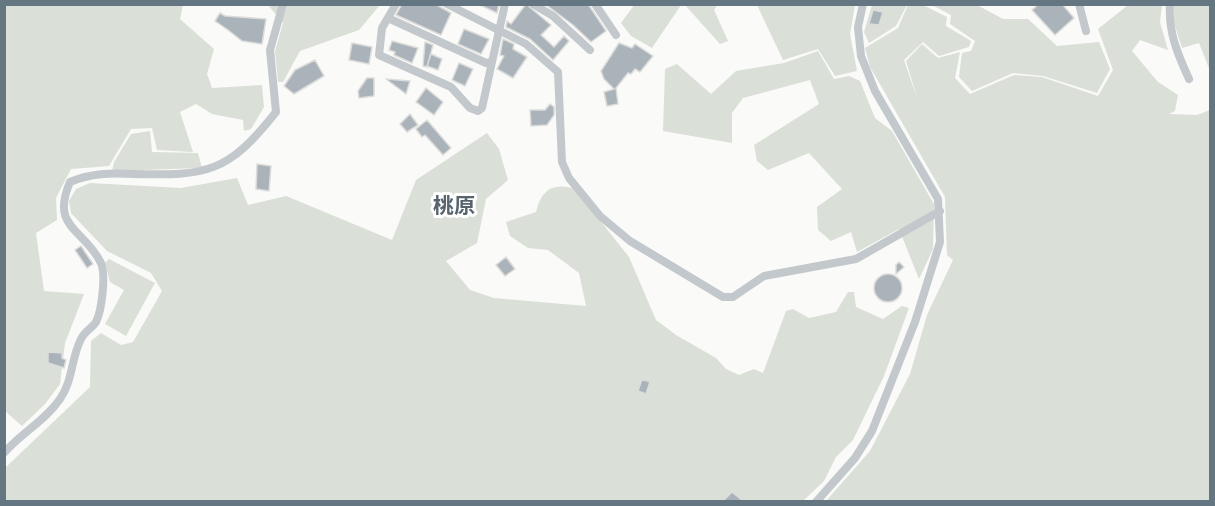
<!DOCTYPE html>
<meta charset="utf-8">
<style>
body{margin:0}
#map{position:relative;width:1215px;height:506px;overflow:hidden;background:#fafaf8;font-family:Arial,sans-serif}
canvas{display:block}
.frame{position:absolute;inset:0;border:6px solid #657683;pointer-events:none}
</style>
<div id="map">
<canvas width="1215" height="506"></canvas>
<div class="frame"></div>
</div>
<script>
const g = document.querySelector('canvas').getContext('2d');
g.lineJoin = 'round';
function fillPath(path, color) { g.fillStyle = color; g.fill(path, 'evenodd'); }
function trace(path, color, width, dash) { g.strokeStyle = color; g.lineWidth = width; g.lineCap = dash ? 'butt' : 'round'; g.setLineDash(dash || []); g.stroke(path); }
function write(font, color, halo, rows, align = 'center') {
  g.font = font + ' Arial,"Noto Sans JP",sans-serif'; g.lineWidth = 6; g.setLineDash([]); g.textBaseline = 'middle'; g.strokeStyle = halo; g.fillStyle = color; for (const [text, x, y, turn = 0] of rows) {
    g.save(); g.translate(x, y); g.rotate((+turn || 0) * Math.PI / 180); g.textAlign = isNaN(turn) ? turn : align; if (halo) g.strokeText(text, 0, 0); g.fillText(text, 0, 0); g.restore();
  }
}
const green = new Path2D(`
 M635,4H681V5L652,48L631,36L621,23Z
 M5,5H183L180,19L214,49L207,74L212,88L262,85L264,107L251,129L244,131L243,120L212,114L196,104L180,112L193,152L157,150L152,128L131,129L109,166L71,169L56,198L57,220L36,233L44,291L84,294L65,343L60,384L45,404L22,426L5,411Z
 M268,5H380L359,30L300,51L283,82H278L275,51L283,23Z
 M685,5H717L714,10L728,41L720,44Z
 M757,5H855L850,34L857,71L835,76L818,49L783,60Z
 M872,5H907L896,26L869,43L864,32Z
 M908,5H923L947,17L946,26L971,41L969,47L939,56L923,42L904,60L918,101L906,61L922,44L938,58L960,52L955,78L970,94L1014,75L1042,77L1098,96L1113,70L1098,29L1128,5H1162L1160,22L1168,50L1140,40L1132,51L1158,82L1178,95L1175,111L1169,114L1197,115L1210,110V501H826L870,451L910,374L927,315L953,260L947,255L945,197L870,67L865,48L898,28Z
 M932,5H977L1003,19H1028L1057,46L1099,42L1110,69L1097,93L1043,76L1013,73L972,91L959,77L962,53L971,51L975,41L950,24L951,15Z
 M1174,5H1210V71L1199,43L1182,48L1174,23Z
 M818,51L834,79L849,76L860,81L875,118L892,131L934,204L933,249L919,279L899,229L857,252L851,232L831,241L818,230L817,207L842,189L809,153L768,170L757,161L754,145L819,104L810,80L743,98L732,113V143L663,131L665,69L677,64L711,94L736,71L784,63Z
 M150,131L152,152L198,153L202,168L112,171L114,162L131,134Z
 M487,133L499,149L508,180L486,199L477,243L446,261L470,290L494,298L586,306L579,273L548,250L528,248L510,236L506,222L536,212C541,190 553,182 575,189L629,257L656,320L676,335L716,358L726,369L739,375L754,369L763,373L786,311L793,309L809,318L836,312L848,292H854L856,307L883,319L902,306L909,308L884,376L853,440L836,457L824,481L803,501L5,502V468L90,387L91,341L101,333L121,345L133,342L162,291L151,273L107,251L71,213L69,201L76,189L90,183L181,188L237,178L248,205L286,196L392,240L416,180Z
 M109,259L155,283L126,336L105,324L124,290L110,282L105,263Z`);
const building = new Path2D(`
 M402,4H435L451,13L441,35L396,15Z
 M478,4H499L497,13Z
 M526,4L551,25L541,35L554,47L564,36L569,41L553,60L530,39L506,27L507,21L511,24Z
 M545,4H588L606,31L591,42L573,25Z
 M1039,4H1062L1074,18L1055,35L1032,10Z
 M873,10L883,12L879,25L869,24Z
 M220,13L225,16L266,19L262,44L242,41L228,30L215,21Z
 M464,29L489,39L481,54L458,44Z
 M503,39L514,44L513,49L527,57L513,78L497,69L504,56L500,55Z
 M392,41L418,48L412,63L394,55L395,52L389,50Z
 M425,42L433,45L427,67L423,66Z
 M352,43L372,47L369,64L349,60Z
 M619,43L632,48L635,44L653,56L640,72L635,69L631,74L628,73L616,88L618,104L607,106L604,92L614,89L604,79L601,71Z
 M431,54L442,59L438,70L427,66Z
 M315,60L324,76L294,94L284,86L295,70Z
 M459,63L473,69L465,86L452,80Z
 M367,78H374V96L359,98L358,91Z
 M386,79L410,81L406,94Z
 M426,88L443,102L434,115L416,102Z
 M550,104L554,107V115L547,125L531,126L530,110H545Z
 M410,114L418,125L407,132L400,124Z
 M427,120L451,148L443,155L425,135L422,137L416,129Z
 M257,164L271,166L269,191L256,189Z
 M81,246L93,264L87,268L75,250Z
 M506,257L515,269L505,276L496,265Z
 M899,262L904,267L896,274V265Z
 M874 288a14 14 0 1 1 28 0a14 14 0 1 1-28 0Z
 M48,352L62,353V358L66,360L64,368L48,363Z
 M642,379L650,382L646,394L638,391Z
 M732,492L743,501H723Z`);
const street = new Path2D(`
 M396,4L382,28L379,55L451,87L470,108L478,111L482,108L492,62
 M447,4L526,44L558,72L562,162L569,178L600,216L630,241L723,297H733L764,276L856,259L940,211
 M533,4L553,16L590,50
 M595,4L616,35
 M1079,4L1086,31
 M1170,4C1168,32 1178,55 1189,79
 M388,18L486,63L492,62L505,4
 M4,453C21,433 45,421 60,399C73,381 71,358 81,339C84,332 92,328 96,322C102,310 106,275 101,263C84,228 50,229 70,182C91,173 110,173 133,174C207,176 228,173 276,112L270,50L283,4
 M816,502L855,458L872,431L915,322L940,242L938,199L875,91L861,56L858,27L863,4`);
const quarterNames = [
 ["桃原",454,207]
];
fillPath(green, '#dadfd7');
fillPath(building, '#aab3b9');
trace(building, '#dcdcda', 1.5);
trace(street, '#c3c8cc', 8);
write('bold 21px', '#57646e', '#fff', quarterNames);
</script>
